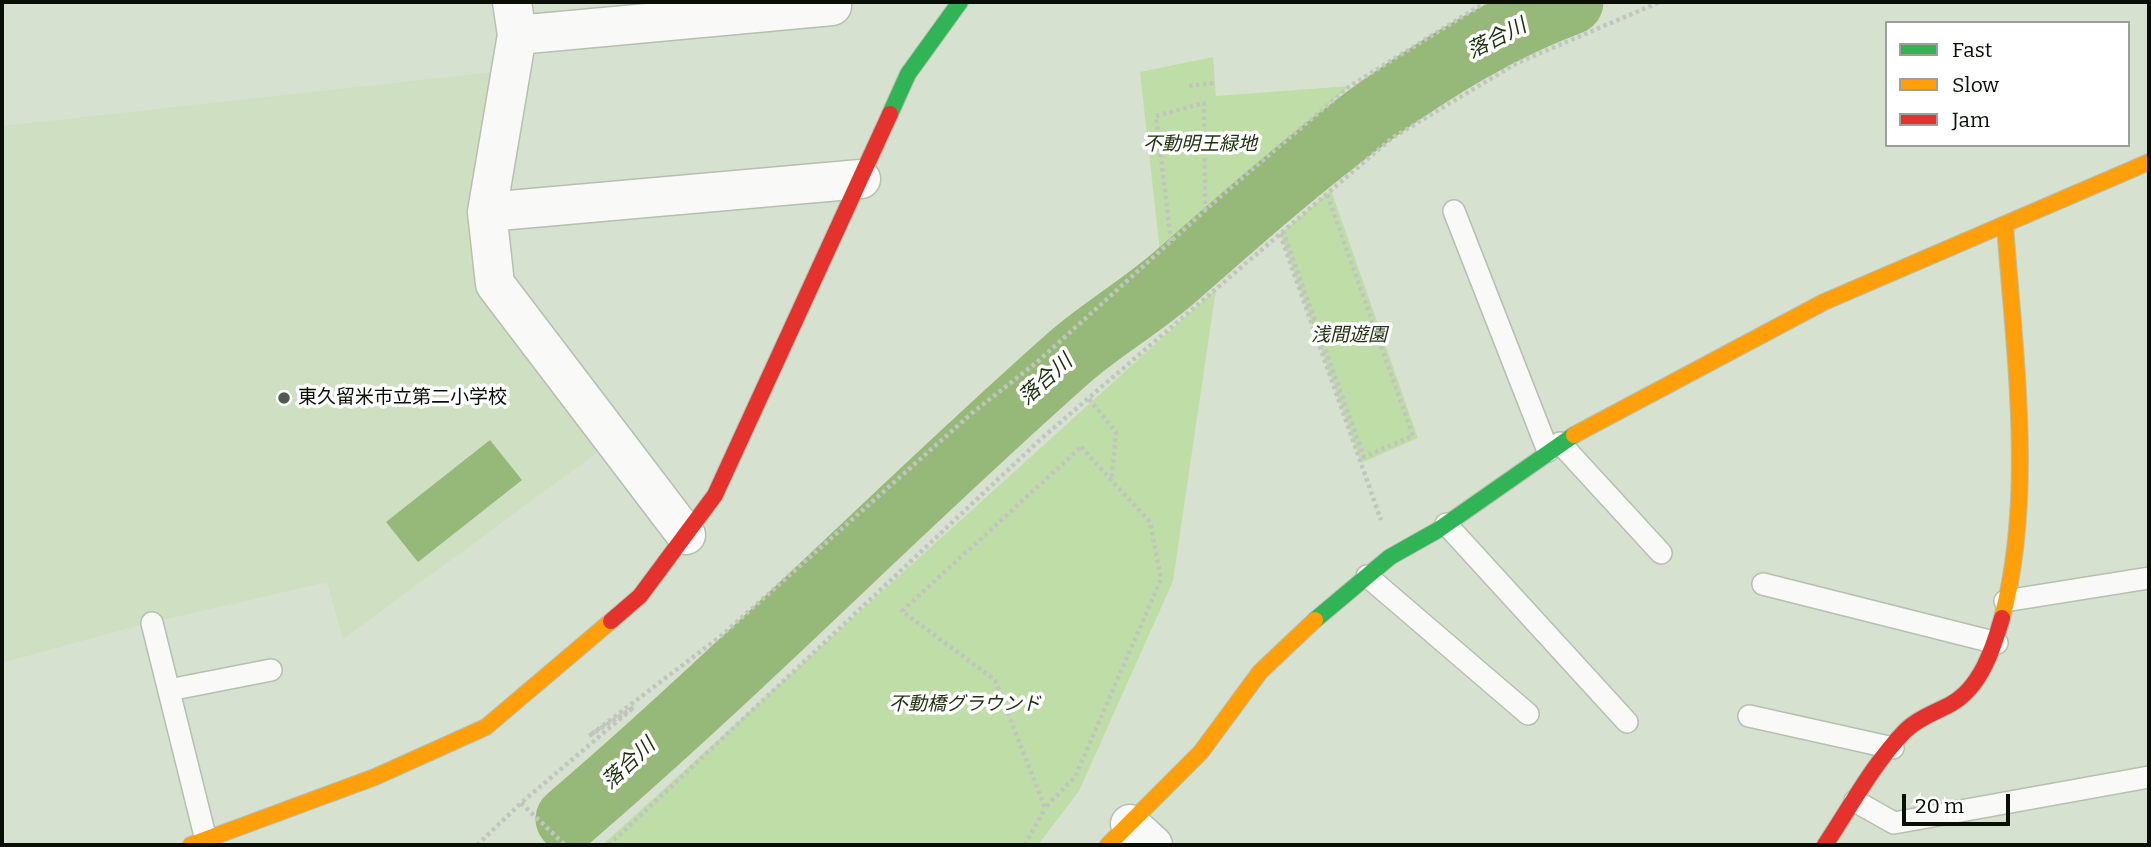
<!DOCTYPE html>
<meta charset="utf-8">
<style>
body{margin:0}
#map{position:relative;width:2151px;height:847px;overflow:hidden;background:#d7e1d0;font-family:Bitter,serif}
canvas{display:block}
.frame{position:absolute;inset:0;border:4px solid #090f05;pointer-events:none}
.legend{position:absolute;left:1885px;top:21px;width:245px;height:126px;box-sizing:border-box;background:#fff;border:2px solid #9d9f9b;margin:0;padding:9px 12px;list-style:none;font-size:21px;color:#090f05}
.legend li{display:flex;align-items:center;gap:14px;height:35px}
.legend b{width:35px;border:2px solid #9d9f9b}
.scale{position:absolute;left:1902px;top:794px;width:108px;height:32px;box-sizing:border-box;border:4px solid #090f05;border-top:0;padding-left:9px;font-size:21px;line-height:24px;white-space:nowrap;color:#090f05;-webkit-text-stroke:5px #fff;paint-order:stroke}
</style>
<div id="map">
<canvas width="2151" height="847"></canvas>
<div class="frame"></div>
<ul class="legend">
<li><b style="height:9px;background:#30b455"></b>Fast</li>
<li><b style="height:9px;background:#ff9f0a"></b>Slow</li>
<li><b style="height:9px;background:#e5322d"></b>Jam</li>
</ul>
<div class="scale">20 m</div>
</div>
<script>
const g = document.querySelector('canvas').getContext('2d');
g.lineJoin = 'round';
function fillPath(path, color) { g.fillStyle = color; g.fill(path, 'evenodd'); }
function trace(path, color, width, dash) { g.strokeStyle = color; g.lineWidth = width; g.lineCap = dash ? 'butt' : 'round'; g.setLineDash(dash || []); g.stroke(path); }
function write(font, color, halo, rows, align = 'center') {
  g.font = font + ' Bitter,"Noto Sans JP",serif'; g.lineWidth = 7; g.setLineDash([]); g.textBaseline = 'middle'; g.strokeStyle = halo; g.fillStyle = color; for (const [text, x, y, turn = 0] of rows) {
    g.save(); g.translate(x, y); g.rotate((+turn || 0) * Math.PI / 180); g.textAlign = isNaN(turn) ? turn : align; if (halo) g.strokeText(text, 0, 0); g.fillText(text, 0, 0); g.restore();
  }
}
const built = new Path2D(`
 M504,71L475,224L602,449L343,639L327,582L128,628L2,663V126Z`);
const green = new Path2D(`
 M1213,57L1216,96L1350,86L1160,252L1140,72Z
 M1331,190L1418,438L1361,463L1280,234Z
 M1216,289L1173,581L1079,791L1038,845H602Z`);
const water = new Path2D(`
 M490,440L522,480L418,562L386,522Z`);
const river = new Path2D(`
 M568,819C741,671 901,506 1072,355C1105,327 1143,305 1176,276C1293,173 1423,57 1571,2`);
const path = new Path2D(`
 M1189,86L1214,83
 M1283,231L1364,457L1413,436L1327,194
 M1280,234L1381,520
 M1171,241L1156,116L1204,103L1205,211
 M1089,399L1116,432L1112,478
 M1081,447L1150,522L1161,579L1075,777L1045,808L995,680L902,611Z
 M521,803L565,845
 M477,845L521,803L634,707L589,736L721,636L972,413L1036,363L1221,196L1350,86L1486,2
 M609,845L1042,438L1392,138L1517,63L1660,2
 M1025,845L1045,808`);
const lane = new Path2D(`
 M1454,211L1548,451
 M1560,443L1661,553
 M1446,524L1627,722
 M1367,576L1528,714
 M1763,584L1997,643
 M2005,601L2149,578
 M152,623L206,840
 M169,690L271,670
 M1749,716L1893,748
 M1855,801L1894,823L2149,777`);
const street = new Path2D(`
 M512,2L517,35L487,212L495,284L686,535
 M517,35L832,6V2
 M487,212L861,179
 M1130,824L1153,845`);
const fast = new Path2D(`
 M890,114L908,74L960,2
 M1315,620L1390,557L1438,530L1574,435`);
const slow = new Path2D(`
 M1574,435L1824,302L2149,162
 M2002,618C2035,496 2014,350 2005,225
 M191,845L375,777L486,727L611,621
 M1108,845L1201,752L1260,672L1315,620`);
const jam = new Path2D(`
 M611,621L640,596L715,495L890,114
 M1825,845C1851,806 1873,764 1905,731C1918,718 1936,712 1951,704C1981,687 1993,649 2002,618`);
const markers = [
 [284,398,7,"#51584c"]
];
const parkNames = [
 ["不動明王緑地",1200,145],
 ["浅間遊園",1349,336],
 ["不動橋グラウンド",965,705]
];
const poiNames = [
 ["東久留米市立第二小学校",298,398]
];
const waterNames = [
 ["落合川",1497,39,-27],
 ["落合川",1046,380,-42],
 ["落合川",629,764,-43]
];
fillPath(built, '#cedfc2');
fillPath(green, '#bfdea7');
fillPath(water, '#96b878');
trace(river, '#96b878', 65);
trace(lane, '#b6bfb0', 24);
trace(street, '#b6bfb0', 41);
trace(fast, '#b6bfb0', 18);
trace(slow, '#b6bfb0', 18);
trace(jam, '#b6bfb0', 18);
trace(path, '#c2c5bf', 4.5, [3.5, 3.5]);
trace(lane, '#f9faf8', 21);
trace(street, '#f9faf8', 38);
trace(fast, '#30b455', 16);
trace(slow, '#ff9f0a', 16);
trace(jam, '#e5322d', 16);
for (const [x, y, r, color] of markers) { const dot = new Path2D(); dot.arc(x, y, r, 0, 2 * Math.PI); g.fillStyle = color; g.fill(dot); trace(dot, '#fff', 2.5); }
write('italic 19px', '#213310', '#fff', parkNames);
write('19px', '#090f05', '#fff', poiNames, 'left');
write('italic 21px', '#1d2f0c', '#fff', waterNames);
</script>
